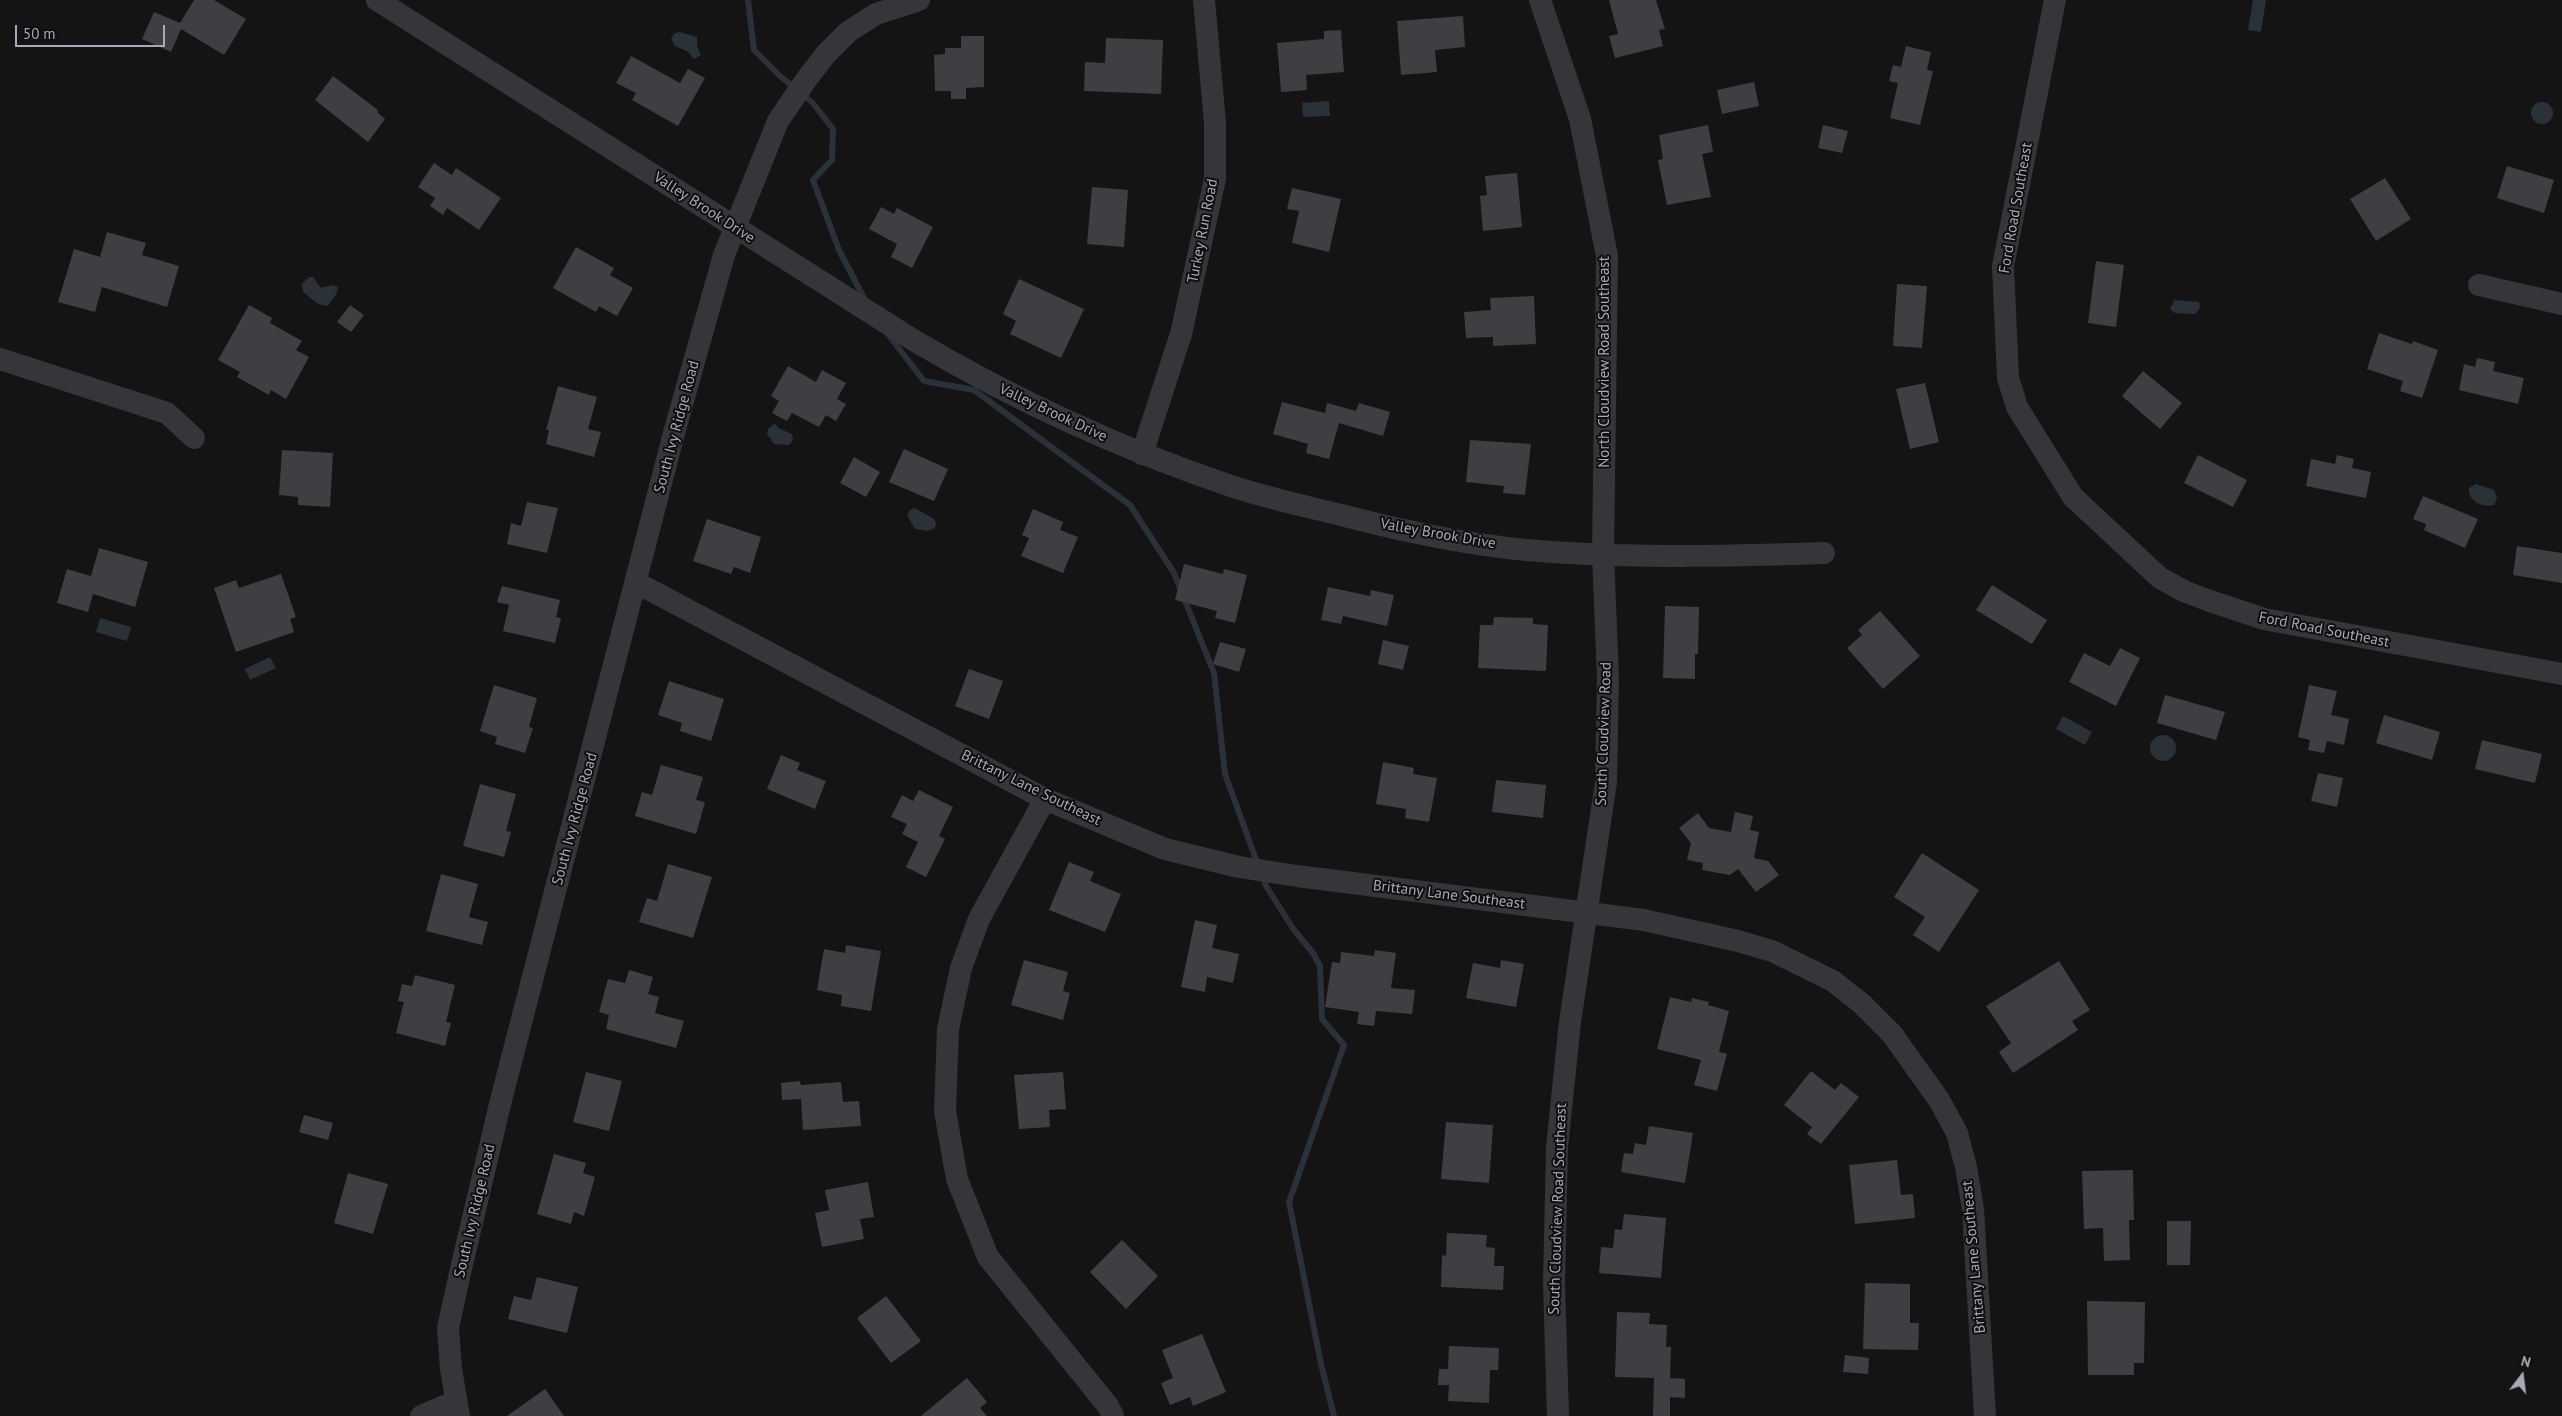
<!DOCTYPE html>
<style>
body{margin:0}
#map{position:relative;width:2562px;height:1416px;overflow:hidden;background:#141416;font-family:"PT Sans",sans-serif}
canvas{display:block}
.north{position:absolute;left:2497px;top:1351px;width:50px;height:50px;-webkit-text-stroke:4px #0f0f11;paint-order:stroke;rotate:15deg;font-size:14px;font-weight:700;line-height:20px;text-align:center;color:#a7aab6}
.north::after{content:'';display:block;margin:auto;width:18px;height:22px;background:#a7aab6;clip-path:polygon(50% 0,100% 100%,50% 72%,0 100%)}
.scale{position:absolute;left:15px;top:25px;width:150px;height:22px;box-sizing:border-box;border:2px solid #a7aab6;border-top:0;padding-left:6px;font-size:15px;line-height:18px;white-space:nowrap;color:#a7aab6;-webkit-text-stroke:4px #0f0f11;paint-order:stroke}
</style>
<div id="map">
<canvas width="2562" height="1416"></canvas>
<div class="north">N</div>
<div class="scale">50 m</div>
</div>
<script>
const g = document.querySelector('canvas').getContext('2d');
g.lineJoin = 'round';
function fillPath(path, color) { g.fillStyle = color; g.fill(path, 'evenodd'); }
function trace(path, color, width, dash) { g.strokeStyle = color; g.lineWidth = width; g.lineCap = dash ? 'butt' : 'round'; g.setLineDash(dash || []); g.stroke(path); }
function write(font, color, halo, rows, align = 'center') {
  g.font = font + ' "PT Sans",sans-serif'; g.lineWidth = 4; g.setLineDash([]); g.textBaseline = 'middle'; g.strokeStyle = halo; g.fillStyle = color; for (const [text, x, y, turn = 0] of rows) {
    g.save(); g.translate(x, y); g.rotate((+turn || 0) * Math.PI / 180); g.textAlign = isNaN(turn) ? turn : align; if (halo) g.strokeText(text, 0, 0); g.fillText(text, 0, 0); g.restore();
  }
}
const water = new Path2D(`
 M2253,0H2266L2261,32L2248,30Z
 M680,32L697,37V46L701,55L694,59L687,51L675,46L671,38L675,33Z
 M1329,101L1330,116L1303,117L1302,103Z
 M2531 113a11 11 0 1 1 22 0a11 11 0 1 1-22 0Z
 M309,277H313L321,288L333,285L338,287L337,293L328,306L318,304L303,292L302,284Z
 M2174,300L2199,302L2200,308L2195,314L2175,313L2170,309Z
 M775,423L778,428L792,434L793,440L789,445L774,444L767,434L768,429Z
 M2476,484L2494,490L2497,498L2494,505C2482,508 2468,501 2469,488Z
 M915,508L934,519L936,524L935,528L928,531L915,529L907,515L910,510Z
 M100,618L131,627L127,641L96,632Z
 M270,657L276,668L250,680L245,669Z
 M2063,716L2092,732L2085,745L2056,729Z
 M2150 748a13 13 0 1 1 26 0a13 13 0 1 1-26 0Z`);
const stream = new Path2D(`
 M748,0L754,50L780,76L812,102L833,129L832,160L813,180L839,250L865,300
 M887,333L924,381L974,390L1130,505L1174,573L1214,673L1225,774L1258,865
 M1262,875L1266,886L1294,930L1313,953L1320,966L1322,1019L1344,1045L1289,1202L1321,1364L1334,1416`);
const building = new Path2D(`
 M194,0H214L246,19L224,55L181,29L171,52L142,39L154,12L180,23Z
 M1609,0H1656L1665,29L1659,30L1663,46L1615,58L1609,36L1618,34Z
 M1463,16L1465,47L1435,50L1437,72L1401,75L1397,21Z
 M1341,30L1344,72L1306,75L1307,90L1281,92L1277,43L1324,39V31Z
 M961,36H984V87L966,88V99H951V91H935L934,55L945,54V48H961Z
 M1106,38L1163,40L1161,94L1084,91L1085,62L1105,63Z
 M1906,46L1931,52L1927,70L1933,71L1920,125L1890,118L1898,83L1889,81L1893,65L1901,67Z
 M631,56L680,83L688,69L705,78L678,126L632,100L636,93L616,83Z
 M333,76L378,110L377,112L385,119L368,142L315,100Z
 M1754,82L1759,106L1722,114L1717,90Z
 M1708,125L1713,152L1702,154L1711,197L1667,205L1658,160L1663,159L1659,135Z
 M1823,125L1848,131L1842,153L1818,148Z
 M434,163L452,175L456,168L501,198L479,230L447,208L443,215L430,206L435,198L418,187Z
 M2507,166L2554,180L2544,213L2497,198Z
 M1517,173L1522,227L1483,231L1480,196L1487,195L1485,176Z
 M2385,178L2411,219L2376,241L2350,199Z
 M1092,187L1128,190L1124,247L1087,244Z
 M1292,188L1341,199L1329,252L1292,243L1299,211L1287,209Z
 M881,207L894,214L897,208L933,227L912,268L891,257L897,244L869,229Z
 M107,232L146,243L142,255L179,266L167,307L102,287L95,312L58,302L74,249L100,257Z
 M576,247L614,268L610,275L633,288L617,316L599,306L596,312L553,288Z
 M2096,261L2124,265L2116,327L2088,323Z
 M1019,279L1084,309L1061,358L1010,334L1016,321L1003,314Z
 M1897,284L1927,286L1922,348L1893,346Z
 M1534,296L1536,344L1493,346V337L1466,338L1464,312L1491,310L1490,298Z
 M249,305L272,318L270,323L302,341L296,350L309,357L286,399L271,390L269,395L237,377L240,372L218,360Z
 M350,305L364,315L351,332L337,322Z
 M2379,333L2412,344L2413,341L2438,350L2422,398L2400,391L2403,381L2367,369Z
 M2477,358L2495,362L2493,371L2524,378L2518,404L2459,390L2464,364L2475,367Z
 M788,366L816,382L822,370L846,383L837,399L846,404L836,421L826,415L819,427L792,413L787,421L772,413L779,401L771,396Z
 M2143,371L2182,403L2160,429L2122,396Z
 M1925,383L1939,442L1910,449L1896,389Z
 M558,386L597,397L588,429L601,432L594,457L546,444L549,430H546Z
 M1282,402L1325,413L1327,403L1356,411L1359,403L1390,412L1383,436L1339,423L1329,459L1306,453L1308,444L1273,434Z
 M1470,440L1531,444L1525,495L1503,493L1504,486L1466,482Z
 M904,449L948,469L934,501L889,482Z
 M282,450L333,453L330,507L298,505V497L279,495Z
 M2198,455L2247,480L2233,507L2184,483Z
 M2337,455L2354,459L2352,468L2371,472L2366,498L2306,486L2311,459L2335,464Z
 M854,457L880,472L866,497L840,483Z
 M2423,496L2478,519L2465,548L2424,530L2426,524L2413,519Z
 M527,502L558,508L547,553L507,544L511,523L521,526Z
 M1033,509L1063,522L1060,530L1078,537L1063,573L1021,556L1029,538L1022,535Z
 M707,519L761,537L750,573L734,567L731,574L693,561Z
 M2517,546L2562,553V583L2513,575Z
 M99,548L148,562L135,607L93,594L88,612L57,603L67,569L91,576Z
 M1184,564L1223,574L1224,569L1247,575L1235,623L1215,618L1217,611L1175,600Z
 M281,574L296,617L290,619L294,632L236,652L214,588L236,580L239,588Z
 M1992,585L2047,620L2032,644L1976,610Z
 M502,586L560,600L556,617L561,618L555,643L503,631L509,605L497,602Z
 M1328,587L1370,596L1371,590L1394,595L1387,626L1343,616L1341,624L1321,620Z
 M1665,606L1699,607L1698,654H1695V679L1663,678Z
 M1880,611L1920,656L1883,689L1847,648L1862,635L1858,630Z
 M1494,617L1533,618V624L1548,625L1546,671L1478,668L1480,625H1493Z
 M1383,640L1409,646L1403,670L1378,664Z
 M1220,642L1246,649L1239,672L1213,664Z
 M2120,648L2140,658L2116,706L2069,682L2084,653L2110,666Z
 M969,669L1003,681L989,719L955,706Z
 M669,681L724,699L711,741L680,731L682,723L658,715Z
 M494,685L537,698L529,727L533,728L525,753L495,744L497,737L480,731Z
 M2309,685L2337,691L2331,715L2349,719L2344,745L2327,741L2324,753L2308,750L2310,740L2298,737Z
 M2165,695L2225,712L2216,740L2157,723Z
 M2384,715L2440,732L2432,760L2376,743Z
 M2482,740L2542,754L2535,783L2475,769Z
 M781,755L800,763L797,770L826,781L815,809L767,789Z
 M1383,762L1414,768L1413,774L1437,778L1429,822L1405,818L1406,809L1376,804Z
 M661,765L703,777L696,800L705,802L696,834L635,816L642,792L652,795Z
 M2318,773L2343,778L2337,807L2311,801Z
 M1496,780L1546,785L1543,818L1492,812Z
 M480,784L516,794L506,831L511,832L504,857L463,846Z
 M919,790L953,807L939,836L945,839L926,877L906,867L918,842L902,834L907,824L891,817L902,795L913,801Z
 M1735,812L1753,816L1750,830L1759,832L1754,858L1768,861L1779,875L1756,892L1738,869L1730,875L1702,870L1703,863L1687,860L1691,843L1679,828L1698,813L1709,828L1731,832Z
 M1922,853L1979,890L1939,952L1913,935L1925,917L1894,897Z
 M1069,862L1094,872L1090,881L1121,894L1105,932L1049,910Z
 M668,864L712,877L693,938L639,922L647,898L657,901Z
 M441,874L478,884L469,917L488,922L482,945L426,931Z
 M1195,920L1217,925L1212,948L1239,954L1233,983L1207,977L1205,992L1181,987Z
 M846,945L881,951L871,1011L841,1006L842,995L817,990L824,949L845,953Z
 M1375,950L1396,953L1391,988L1415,990L1412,1014L1376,1011L1374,1026L1357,1024L1359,1012L1325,1007L1332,962L1340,963L1341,952L1374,956Z
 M1024,960L1068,972L1063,991L1070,993L1063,1020L1011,1005Z
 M1501,960L1524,964L1516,1007L1466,998L1473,963L1500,968Z
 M2059,961L2090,1010L2072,1021L2078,1030L2013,1073L1999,1052L2011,1043L1986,1006Z
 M629,970L653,977L648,994L659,997L655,1013L684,1021L676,1048L606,1029L609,1015L599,1012L608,979L625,983Z
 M415,975L455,985L446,1022L451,1023L445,1046L396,1033L404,1002L398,1001L402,984L412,986Z
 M1670,997L1691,1002L1692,998L1709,1002L1708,1005L1729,1011L1719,1052L1727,1054L1717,1091L1694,1085L1701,1060L1657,1049Z
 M1811,1071L1835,1090L1841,1083L1859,1097L1821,1144L1807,1134L1812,1127L1784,1105Z
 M586,1072L622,1081L609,1131L573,1122Z
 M1063,1072L1066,1109L1049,1110L1050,1127L1019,1129L1014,1075Z
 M800,1081L801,1085L841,1082L843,1102L859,1101L861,1126L803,1130L801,1099L782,1100L781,1083Z
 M304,1115L333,1123L328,1140L299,1132Z
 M1446,1122L1493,1125L1489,1183L1441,1179Z
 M1649,1126L1693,1133L1685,1183L1621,1172L1624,1153L1633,1154L1635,1143L1646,1145Z
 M554,1154L586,1163L583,1173L595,1177L584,1216L574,1212L571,1224L537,1214Z
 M1897,1160L1901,1195L1913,1194L1915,1218L1855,1224L1849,1165Z
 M2133,1170L2134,1220H2129L2130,1260L2104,1261L2103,1228L2084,1229L2082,1171Z
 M348,1173L388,1184L373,1234L334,1223Z
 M868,1182L874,1217L860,1219L864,1239L822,1247L815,1213L829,1210L825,1190Z
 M1624,1214L1666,1218L1661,1278L1599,1273L1601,1247L1613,1248L1615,1229L1622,1230Z
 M2167,1221H2191L2190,1265H2167Z
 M1447,1233L1487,1235L1486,1247L1495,1248L1494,1266H1504L1503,1290L1441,1287L1442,1255L1446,1256Z
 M1122,1240L1158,1276L1126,1309L1090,1272Z
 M537,1277L578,1287L567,1333L508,1319L514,1296L531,1300Z
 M1865,1283L1910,1284V1323H1919L1918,1350L1863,1349Z
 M886,1296L921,1341L891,1363L857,1318Z
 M2087,1301L2145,1302L2144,1363H2134V1375H2088Z
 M1617,1312L1650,1313L1649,1324L1667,1325L1666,1347H1671L1670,1378L1685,1379V1398L1670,1397V1416H1653L1654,1378L1615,1377Z
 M1202,1334L1226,1392L1193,1406L1190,1397L1170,1405L1161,1383L1173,1378L1162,1350Z
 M1449,1346L1499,1348L1498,1370H1490L1489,1403L1448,1401L1449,1385H1438L1439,1369H1448Z
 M1845,1355L1869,1358L1868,1374L1843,1372Z
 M967,1378L987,1402L980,1408L987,1416H921Z
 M545,1389L564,1416H507Z`);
const street = new Path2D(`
 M377,0L915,341C1015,400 1121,449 1231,486C1267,498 1304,506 1341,515C1410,533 1482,548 1552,552C1643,558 1733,556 1824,553
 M1540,0L1580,119L1607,256L1603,554L1608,679L1606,782L1570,1022L1557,1147L1554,1283L1558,1416
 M2055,0L2003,266L2008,378L2017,407L2073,497L2160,578L2186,592L2210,601L2264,619L2562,674
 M2479,285L2562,304
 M0,359L167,413L194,438
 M1142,454L1181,334L1215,179V123L1204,0
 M637,583L1045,799L1165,849L1239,867L1297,876L1644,920L1738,941L1772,951L1833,981L1862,1004L1892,1034L1939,1100L1957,1133L1966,1167L1973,1209L1985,1416
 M1045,799L979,919L961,968L948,1029L945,1111L957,1179L988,1257L1108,1406L1113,1416
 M421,1416L456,1401
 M459,1416L451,1369L448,1328L460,1273L501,1100L674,433L724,255L778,121L806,80L825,55L848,32L876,14L919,0`);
const streetNames = [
 ["Valley Brook Drive",704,208,33],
 ["Ford Road Southeast",2016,208,-80],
 ["Turkey Run Road",1203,231,-79],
 ["North Cloudview Road Southeast",1605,362,-90],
 ["Valley Brook Drive",1053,413,25],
 ["South Ivy Ridge Road",677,427,-75],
 ["Valley Brook Drive",1438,534,10],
 ["Ford Road Southeast",2324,630,11],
 ["South Cloudview Road",1604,734,-88],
 ["Brittany Lane Southeast",1031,788,26],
 ["South Ivy Ridge Road",575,819,-75],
 ["Brittany Lane Southeast",1449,895,7],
 ["South Cloudview Road Southeast",1558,1209,-88],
 ["South Ivy Ridge Road",475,1211,-77],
 ["Brittany Lane Southeast",1974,1257,-95]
];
fillPath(water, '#2b3139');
trace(stream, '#2b3139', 6);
fillPath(building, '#3f3f43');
trace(street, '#35363b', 22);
write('15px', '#a7aab6', '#0f0f11', streetNames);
</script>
